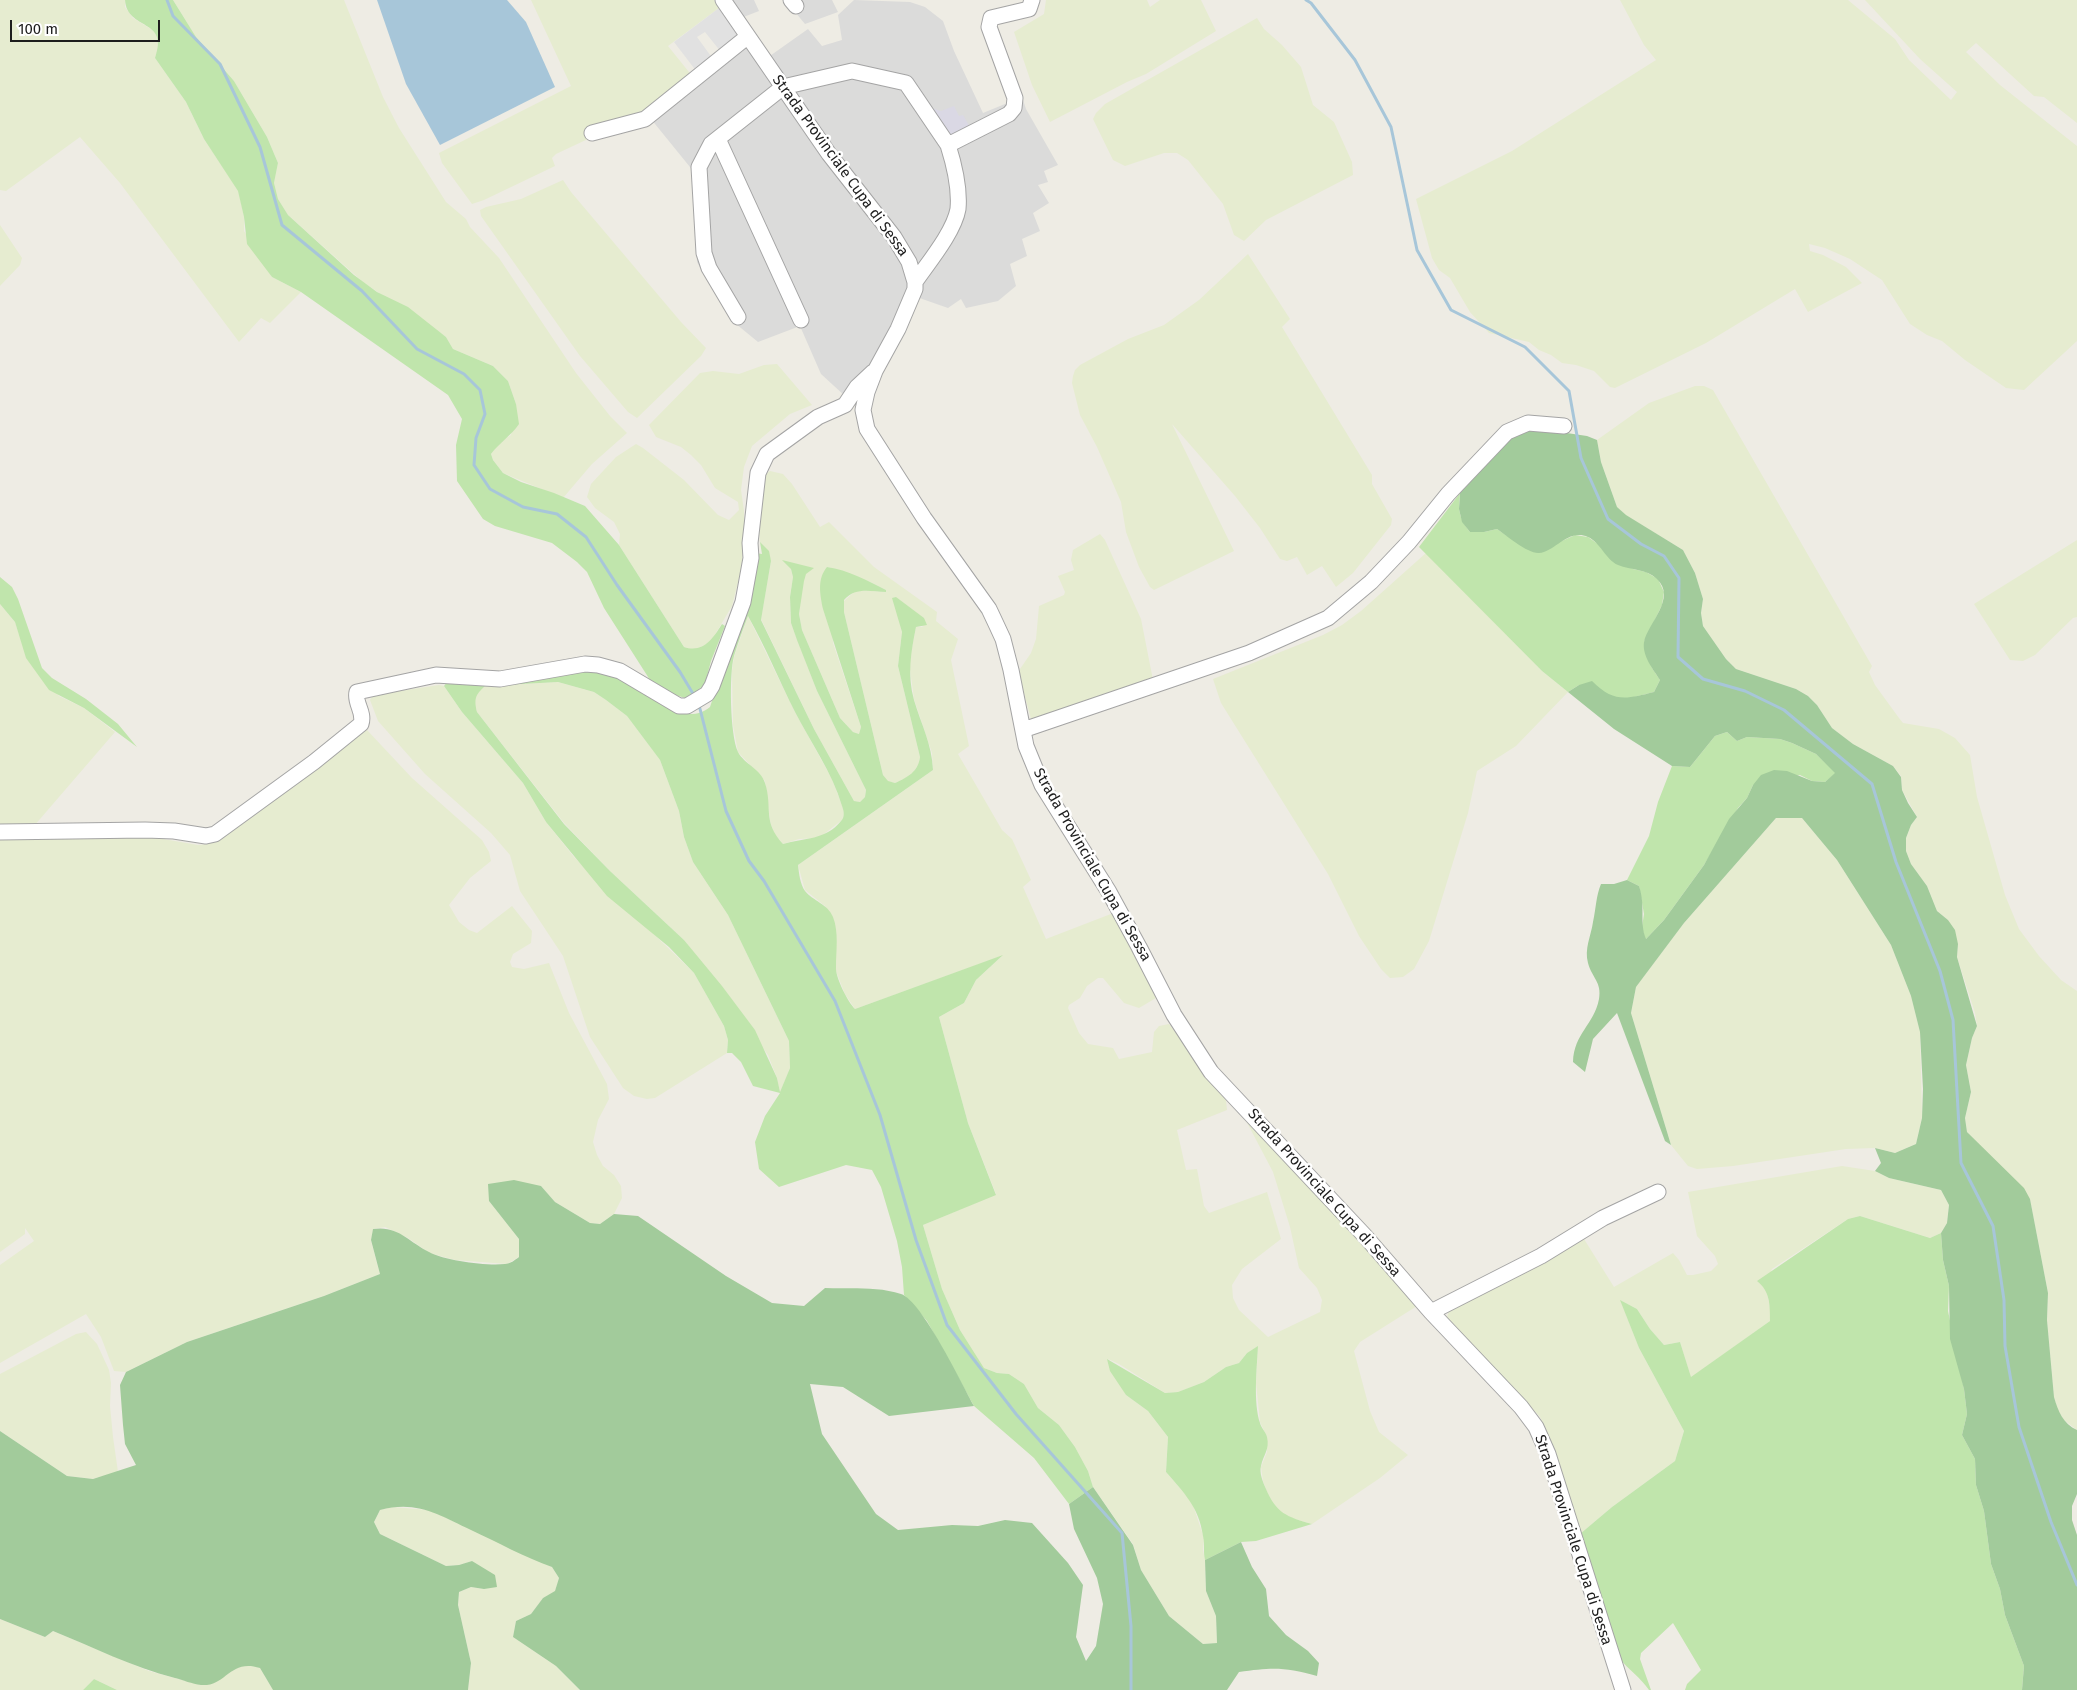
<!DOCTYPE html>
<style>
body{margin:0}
#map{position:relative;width:2077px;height:1690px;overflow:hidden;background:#eeece4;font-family:"Fira Sans",sans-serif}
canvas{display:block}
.scale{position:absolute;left:10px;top:20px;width:150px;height:22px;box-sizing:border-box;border:2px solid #1d1d1d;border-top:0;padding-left:6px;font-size:15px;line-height:18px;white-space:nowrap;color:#1d1d1d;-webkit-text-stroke:4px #fff;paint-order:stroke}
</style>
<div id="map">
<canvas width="2077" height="1690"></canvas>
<div class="scale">100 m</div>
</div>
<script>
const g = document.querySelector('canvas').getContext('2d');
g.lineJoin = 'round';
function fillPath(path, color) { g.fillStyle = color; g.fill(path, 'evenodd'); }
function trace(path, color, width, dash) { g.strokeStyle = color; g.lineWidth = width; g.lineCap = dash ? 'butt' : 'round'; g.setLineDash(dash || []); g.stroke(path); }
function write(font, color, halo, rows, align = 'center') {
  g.font = font + ' "Fira Sans",sans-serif'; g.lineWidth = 5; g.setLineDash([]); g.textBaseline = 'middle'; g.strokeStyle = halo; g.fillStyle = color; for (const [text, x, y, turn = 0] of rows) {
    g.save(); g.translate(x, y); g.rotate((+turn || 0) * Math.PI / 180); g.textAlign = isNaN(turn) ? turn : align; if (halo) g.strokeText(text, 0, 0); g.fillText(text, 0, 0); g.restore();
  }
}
const residential = new Path2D(`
 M729,0H754L759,11L741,18Z
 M785,0H832L838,12L805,24Z
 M854,0L910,2L925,7L943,21L954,51L983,113L1022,97L1026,109L1058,165L1044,171L1048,182L1038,185L1049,203L1033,213L1040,231L1022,239L1027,256L1010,264L1016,286L998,301L966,308L961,299L948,308L908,294L876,358L845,396L821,374L800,326L758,342L730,319L697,262L694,172L651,119L752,37L767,58L808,29L822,46L842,40L838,15Z`);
const farmland = new Path2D(`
 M0,0H125V7L133,18L156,32L160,45L155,58L186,102L204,139L239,191L244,217V231L272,277L301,292L270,323L261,318L239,342L120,183L80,137L6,191L0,190Z
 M173,0H344L383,97L399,128L446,202L466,219L470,227L499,258L576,373L610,416L627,433L592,464L563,498L503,473L493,460L491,454L500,442L511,435L516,404L508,381L493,366L453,349L446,337L364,283L288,215L278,199L274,183L278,163L267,137L234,81L196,37Z
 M531,0H714L719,8L668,46L693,77L654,108L556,154L552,158L555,166L484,200L472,204L442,163L439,153L571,86Z
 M1046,0H1147L1150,7L1160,0H1201L1216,31L1146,74L1127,82L1050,122L1032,85L1014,32L1044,14Z
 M1620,0H1848L1895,39L1909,60L1951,100L1957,92L1920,59L1865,0H2077V123L2044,97L2034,96L1976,43L1966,52L2000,85L2077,146V341L2024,390L2006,388L1965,360L1942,341L1927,335L1910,324L1882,280L1850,259L1825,248L1809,244L1810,251L1823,255L1846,267L1862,283L1808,312L1795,289L1706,343L1615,388L1610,387L1594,371L1576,365L1562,363L1551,355L1539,350L1529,342L1489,333L1470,312L1450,278L1439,270L1432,258L1416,199L1512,151L1656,60L1644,45Z
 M1257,18L1264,29L1282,45L1301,67L1313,105L1334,122L1352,162L1353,175L1266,220L1244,241L1234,235L1223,204L1188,160L1177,153H1164L1125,166L1113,160L1093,119L1096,113L1105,104Z
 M563,180L571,192L681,322L706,348L701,356L637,418L628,412L580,356L481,216L480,210L486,207L521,199Z
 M0,225L22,258L20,265L0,286Z
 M1248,254L1290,319L1282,327L1372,475V484L1392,519L1391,525L1353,573L1336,587L1322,566L1307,575L1297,557L1287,561L1280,559L1260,528L1235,496L1172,424L1234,551L1154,590L1150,587L1139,567L1126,532L1121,502L1097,447L1080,415L1072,383L1073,376L1075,370L1080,365L1128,339L1164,325L1199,300Z
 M777,364L812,405L790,414L752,446L744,467L741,490L744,511V541L741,570L732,606L710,643L694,650L684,647L619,545L620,534L614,522L595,508L587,497L591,484L616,457L636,444L643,448L684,480L718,515L729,520L739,510L738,502L715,488L701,465L691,455L681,447L656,437L649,425L700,373L713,371L739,374L764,365Z
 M1695,386H1704L1713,390L1872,666L1869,672L1875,685L1899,718L1903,723L1939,729L1955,738L1970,755L1977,797L2005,895L2019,929L2039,956L2061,980L2077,991V1430L2064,1420L2057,1409L2054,1397L2047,1320L2048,1293L2030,1199L1967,1132L1965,1118L1971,1092L1966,1065L1972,1038L1977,1026L1975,1013L1957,957L1958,944L1948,920L1937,911L1927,886L1911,864L1906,851V838L1911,825L1917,817L1902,790L1901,776L1893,766L1853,744L1832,728L1817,705L1808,696L1796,689L1736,669L1726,659L1703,626L1701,613L1703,599L1695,573L1683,550L1625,515L1617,507L1611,490L1601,462L1597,440L1649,403Z
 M770,471L783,474L792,484L820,527L829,522L874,567L937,612L936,621L958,639L951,660L969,746L958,754L1002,830L1012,839L1031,880L1023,887L1046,939L1116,912L1156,998L1139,1008L1124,1003L1103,978H1098L1087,986L1080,998L1069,1005L1068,1008L1079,1033L1088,1044L1113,1048L1119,1059L1152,1052L1154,1032L1159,1026L1169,1024L1226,1100L1227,1110L1177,1130L1186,1170L1197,1169L1204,1206L1209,1213L1267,1192L1281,1239L1242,1269L1232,1285L1233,1298L1239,1310L1268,1337L1320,1312L1322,1300L1317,1288L1299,1268L1290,1227L1273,1172L1242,1113L1255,1125L1417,1306L1360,1342L1354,1351L1370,1411L1379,1432L1408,1455L1380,1478L1312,1524L1291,1518L1280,1512L1271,1503L1263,1481L1261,1467L1267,1452V1437L1260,1422L1256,1383L1258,1347L1247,1353L1239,1363L1226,1367L1204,1382L1179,1392L1165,1393L1119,1364L1108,1359L1126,1395L1148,1411L1168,1437L1166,1472L1192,1502L1204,1538L1203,1550L1205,1560L1206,1591L1216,1616L1217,1643L1203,1644L1169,1616L1141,1570L1133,1544L1093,1487L1088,1471L1075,1447L1059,1425L1038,1408L1024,1384L1009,1374L997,1373L984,1368L960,1330L942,1289L923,1225L996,1194L968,1123L939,1017L964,1003L976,980L1002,956L855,1009L845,994L835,969L836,929L825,906L805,890L798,865L933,770L932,753L914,699L909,662L916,627H924L899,618L902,632L898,666L920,757L919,763L912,775L895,783L888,782L883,775L844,612V601L854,592L860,590L885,592L886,590L870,582L828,567L833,643L861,727L859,734L853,732L840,718L802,630L799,614L802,587L805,574L813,568L791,569L793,577L790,597L791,623L817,691L866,790L865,797L860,802L854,801L814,729L761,619L771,561L760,542L759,528L766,474Z
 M1100,534L1105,540L1141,619L1153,680L1031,719L1019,675L1020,669L1031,653L1036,639L1039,606L1064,595L1065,592L1058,576L1074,570L1071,560L1073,550Z
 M2077,540V617L2073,618L2035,655L2023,661L2010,660L1974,604Z
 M1426,553L1542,671L1568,692L1516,746L1477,771L1468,813L1429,941L1414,969L1403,977L1390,978L1381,969L1359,936L1328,874L1221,703L1213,679L1323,635L1342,625L1361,611Z
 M0,604L15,622L19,634L59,696L84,708L115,732L34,826H0Z
 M748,616L795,712L832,779L843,808L844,814L842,820L819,838L799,839L783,844L774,834L770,821L765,781L738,752L733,725L732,671L734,657Z
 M558,682L594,692L606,700L627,716L660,760L679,811L684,837L693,862L728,915L789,1041L790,1068L780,1093L777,1078L768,1055L684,940L610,871L564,823L477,712L474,700L477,693L485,686Z
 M439,685L444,686L462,712L523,783L546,822L574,857L694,973L724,1026L728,1040L727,1053L655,1098L647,1099L634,1096L623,1088L590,1037L563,956L520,891L510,855L491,833L425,774L378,721L370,700L373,695Z
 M367,730L412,778L482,840L489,852L491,861L470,878L449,905L459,922L469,930L477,933L512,906L532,931L531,943L513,954L510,962L512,967L524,969L549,963L569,1013L607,1084L609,1099L598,1120L593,1142L597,1155L603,1166L614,1175L621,1186L622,1198L614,1214L600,1224L590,1223L555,1202L541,1186L489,1201L519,1239V1257L507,1264L455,1260L429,1253L408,1238L385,1227L373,1229L371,1241L380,1274L324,1296L187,1342L126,1372L114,1371L101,1337L86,1314L0,1363V1265L34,1241L25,1228V1234L0,1252V839L146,836L198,845L208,844L219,840L317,762Z
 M1776,818H1802L1837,860L1891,945L1911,996L1920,1032L1922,1118L1916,1144L1895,1153L1875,1148L1846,1149L1733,1166L1697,1169L1688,1166L1671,1145L1631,1013L1636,987L1684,923Z
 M1842,1166L1875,1171L1889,1178L1941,1190L1949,1205L1947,1223L1941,1233L1930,1238L1860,1216L1848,1219L1772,1269L1766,1288L1770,1307V1321L1691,1378L1680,1342L1664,1345L1650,1329L1637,1309L1621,1301L1639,1348L1684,1431L1675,1461L1612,1507L1580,1534L1552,1444L1540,1417L1447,1317L1449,1311L1584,1239L1614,1287L1673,1253L1679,1260L1687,1275H1693L1711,1271L1718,1264L1715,1256L1697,1236L1688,1192Z
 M86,1332L97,1344L109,1370L111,1383L110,1406L113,1437L118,1472L93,1479L67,1476L0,1431V1374L76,1334Z
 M392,1507L430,1510L552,1567L559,1578L555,1592L543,1598L531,1614L516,1621L513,1637L556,1666L580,1690H468L471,1663L458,1605L459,1592L471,1587L484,1589L472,1561L459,1565L446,1566L380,1534L374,1522L380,1510Z
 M0,1619L45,1637L53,1631L149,1671L201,1685L214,1683L235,1669L247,1664L260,1668L273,1690H117L94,1679L83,1690H0Z`);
const grass = new Path2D(`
 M125,0H173L196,37L234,81L267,137L278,163L274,183L278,199L288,215L354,275L377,292L408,307L446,337L453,349L493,366L508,381L516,404L519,424C511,436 500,442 491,454L493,460L503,473L521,482L554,493L585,506L619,545L684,647C703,653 712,640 722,624L725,626L711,661L705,684L696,692L685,698L672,694L650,680L604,608L587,572L577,562L552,543L495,526L483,519L457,481L456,445L462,419L448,395L301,292L272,277L247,244L244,217L238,191L204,139L186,102L155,58C170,18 127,31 125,0Z
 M1460,493C1458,511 1459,518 1470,532H1484L1497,529L1507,536L1562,541L1575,535L1588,537L1633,569L1646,572L1658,579L1664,592L1662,605L1644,642L1652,668L1660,680L1654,692L1626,699L1613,697L1601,691L1579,685L1568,692L1542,671L1419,547Z
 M760,542L769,551L771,561L761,620L814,729L854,801L860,802L865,797L866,790L817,691L797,640L791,623L790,597L793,577L791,569L782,560L814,568L806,574L804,581L799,614L802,630L840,718L853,732L859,734L861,727L823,609C820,594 817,579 827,567C848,570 868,581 886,590V592C869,591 855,587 844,600V612L883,775L888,781L895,783C908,777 918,772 920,757L898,666L902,632L892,598L896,597L924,618L927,625L916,627C911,652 907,674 914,700C921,724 932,744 933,770L798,865C799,873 800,884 805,891C813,901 828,904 833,917C839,932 836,951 836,967C835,977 848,1002 855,1009L1003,955L976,980L964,1003L939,1017L968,1123L996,1195L923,1225L942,1289L960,1330L984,1368L997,1373L1009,1374L1024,1384L1038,1408L1059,1425L1075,1447L1088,1471L1093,1487L1069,1504L1034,1458L974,1406L927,1321L904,1295L902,1267L897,1241L881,1187L872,1170L846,1165L779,1187L759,1169L755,1142L765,1116L780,1093L753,1086L741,1062L732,1053H727L728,1040L724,1026L694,973L669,947L607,896L546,822L523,783L462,712L444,686L448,681C478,678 509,676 539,673C561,671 586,667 608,673C638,680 678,733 710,707L739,619L756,553L762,554ZM748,616C765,646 779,680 795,712C811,743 832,772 842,806C844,811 845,817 841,821C826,840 804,838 783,844C762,821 773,808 765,783C761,769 744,764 738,752C730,735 729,674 734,656C738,643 743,629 748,616ZM558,682L594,692L606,700L627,716L660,760L679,811L684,837L693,862L728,915L789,1041L790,1068L780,1092L777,1078L755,1030L722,986L684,940L610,871L564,824L477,712C474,699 475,695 485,686Z
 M0,577L12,587L18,599L42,668L52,678L86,699L118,724L137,747L84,708L49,690L26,658L15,622L0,604Z
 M1727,732L1737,741L1747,737L1780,739L1792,743L1816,754L1836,773L1825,782L1812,781L1800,775L1753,785L1747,798L1738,808L1704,865L1664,920L1645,940L1642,927L1644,914L1639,886L1627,880L1649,836L1658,802L1672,766L1690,767L1715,736Z
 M1860,1216L1930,1238L1941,1233L1943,1260L1949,1286L1948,1311L1964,1389L1967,1414L1962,1435L1975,1459L1976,1485L1984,1511L1991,1564L2000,1589L2005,1615L2024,1666L2022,1690H1685L1687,1684L1701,1670L1673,1623L1641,1653L1640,1659L1651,1690H1649C1641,1678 1629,1670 1619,1658L1580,1534L1612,1507L1675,1461L1684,1431L1639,1348L1620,1300L1637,1309L1650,1329L1664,1345L1680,1342L1691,1377L1770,1321C1770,1305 1770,1291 1757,1281L1848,1219Z
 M1258,1346C1257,1368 1253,1402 1260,1423C1261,1428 1266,1432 1267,1437C1270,1450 1263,1455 1261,1466C1259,1473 1263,1482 1266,1489C1276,1513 1287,1517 1312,1524L1256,1541L1241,1542L1205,1560C1203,1552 1205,1545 1203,1536C1199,1507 1184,1493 1166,1472L1168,1437L1148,1411L1126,1395L1110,1371L1107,1359L1165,1393L1178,1392L1204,1382L1226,1367L1239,1363L1247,1353Z
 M94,1679L117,1690H83Z`);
const forest = new Path2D(`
 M1526,427L1587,436L1597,440L1601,462L1617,507L1626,515L1683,550L1695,573L1703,599L1701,613L1703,626L1726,659L1736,669L1796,689L1808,696L1817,705L1832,728L1853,744L1893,766L1901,777L1902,790L1908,803L1917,817L1911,825L1906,838V851L1911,864L1927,886L1937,911L1948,920L1955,930L1958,944L1957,957L1977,1026L1972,1038L1966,1065L1971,1092L1965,1118L1967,1132L2024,1188L2030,1199L2048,1293L2047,1320L2054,1397C2058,1411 2063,1424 2077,1430V1494L2072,1506V1520L2077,1535V1690H2022L2024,1666L2005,1615L2000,1589L1991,1564L1984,1511L1976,1485L1975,1459L1962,1435L1967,1414L1964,1389L1950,1339L1949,1286L1943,1260L1941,1233L1947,1223L1949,1205L1941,1190L1889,1178L1875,1171L1881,1163L1875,1148L1895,1153L1916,1144L1922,1118L1923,1089L1920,1032L1911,996L1891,945L1837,860L1802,818H1776L1684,923L1636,987L1631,1013L1671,1145L1665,1141L1617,1013L1593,1039L1585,1072L1573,1062C1574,1033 1594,1025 1599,999C1602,982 1592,978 1588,963C1584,949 1591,936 1593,922C1596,908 1596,896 1601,884H1614L1627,880L1639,886C1646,907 1639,922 1646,939L1664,920L1704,865L1729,819L1747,798L1753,785L1761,775L1774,770L1787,771L1812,781L1825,782L1835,773L1816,754L1792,743L1780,739L1747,737L1737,741L1727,732L1715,736L1690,767L1672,766L1614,729L1568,692L1579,685L1592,681C1614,703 1626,699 1654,692L1660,680C1653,669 1642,656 1644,642C1648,623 1677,598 1657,579C1647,569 1631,570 1618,565C1606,560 1600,542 1588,537C1568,528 1555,552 1539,553C1528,554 1506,535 1497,529L1484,532H1470L1462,522L1459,509L1460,493L1514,434Z
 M514,1180L541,1186L555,1202L590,1223L600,1224L614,1214L638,1216L726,1276L772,1303L804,1306L825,1288C850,1289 877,1286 901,1294C922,1301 962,1384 974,1406L889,1416L843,1387L810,1384L822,1434L876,1514L898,1530L952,1525L978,1526L1005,1520L1032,1523L1068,1563L1083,1585L1076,1637L1086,1661L1096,1646L1103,1604L1097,1578L1074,1529L1069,1504L1093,1487L1133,1545L1141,1570L1169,1616L1203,1644L1217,1643L1216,1616L1206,1591L1205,1560L1241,1542L1252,1567L1266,1589L1269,1616L1286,1635L1308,1651L1319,1663L1317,1676C1286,1667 1272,1667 1239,1672L1227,1690H580L556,1666L513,1637L516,1621L531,1614L543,1598L555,1591L559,1578L552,1567C526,1558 497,1542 471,1530C439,1515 417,1500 380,1510L374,1522L380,1534L446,1566L459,1565L472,1561L495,1575L497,1587L484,1589L471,1587L459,1592L458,1605L471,1663L468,1690H273L260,1668C230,1658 226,1687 201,1685C192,1684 183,1680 175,1678C132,1667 93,1647 53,1631L45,1637L0,1619V1431L67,1476L93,1479L136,1465L125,1444L123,1425L120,1385L126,1372L187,1342L324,1296L380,1274L371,1240L373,1229C398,1225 409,1242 429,1252C446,1261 486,1266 505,1264C510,1264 515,1260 519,1257V1239L489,1201L488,1184Z`);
const parking = new Path2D(`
 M719,8L741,37L721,52L705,32L697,37L713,59L697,72L674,42Z`);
const plaza = new Path2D(`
 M954,106L959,116L963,115L971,129L948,141L932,108L941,111Z`);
const water = new Path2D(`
 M377,0H507L526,22L555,87L440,145L406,84Z`);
const stream = new Path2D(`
 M167,0L173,16L220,64L260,147L282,225L362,291L417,349L464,374L480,390L485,414L476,438L474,465L490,489L523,507L557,514L586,537L617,585L680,672L695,697
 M1306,0L1311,3L1355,60L1391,127L1417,250L1451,310L1525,347L1569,391L1581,458L1608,519L1641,544L1664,556L1679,578L1678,657L1703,679L1745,691L1784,710L1872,784L1896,862L1940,971L1953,1020L1961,1163L1993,1226L2004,1300L2005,1346L2019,1427L2051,1522L2077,1585
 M699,705L726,811L749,861L764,881L835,1001L880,1115L916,1240L947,1325L1016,1414L1122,1533L1131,1626V1690`);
const minor = new Path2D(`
 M723,0L829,154L894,237L909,262L915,282V289L898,329L875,371L867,392L863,410L867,429L924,518L989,609L997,626L1003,639L1011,670L1026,746L1042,785L1109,892L1139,947L1174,1015L1211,1072L1365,1236L1431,1312L1521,1407L1536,1427L1548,1454L1623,1690
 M791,0L796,6
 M592,133L645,119L747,37
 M718,139L801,320
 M915,282C928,263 954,232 958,209C960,188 954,164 948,145L1009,114L1014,108L1015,98L989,27L991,18L1029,9L1032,0
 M738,317L709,268L704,253L699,167L711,144L783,87L852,71L906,83L948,145
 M1023,730L1249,653L1328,618L1371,582L1409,542L1448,494L1507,432L1528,423L1564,426
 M0,832L145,830L174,831L206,836L215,834L314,762L361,724C365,712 354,703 357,692L436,675L500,679L585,664L598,665L620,671L679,706H687L707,694L712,686L743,602L751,558L750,543L758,473L767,454L818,417L845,405L857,387L873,372
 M1431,1312L1541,1256L1603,1218L1658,1192`);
const streetNames = [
 ["Strada Provinciale Cupa di Sessa",840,166,54],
 ["Strada Provinciale Cupa di Sessa",1092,865,60],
 ["Strada Provinciale Cupa di Sessa",1324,1193,48],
 ["Strada Provinciale Cupa di Sessa",1573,1540,72]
];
fillPath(residential, '#dbdbda');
fillPath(farmland, '#e6ecd0');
fillPath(grass, '#c0e5ac');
fillPath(forest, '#a2cb9b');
fillPath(parking, '#e1e1e1');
fillPath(plaza, '#dad8e4');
fillPath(water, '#a7c6d9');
trace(stream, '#a7c6d9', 3);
trace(minor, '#a4a4a4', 17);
trace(minor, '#fff', 15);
write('15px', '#1d1d1d', '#fff', streetNames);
</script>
